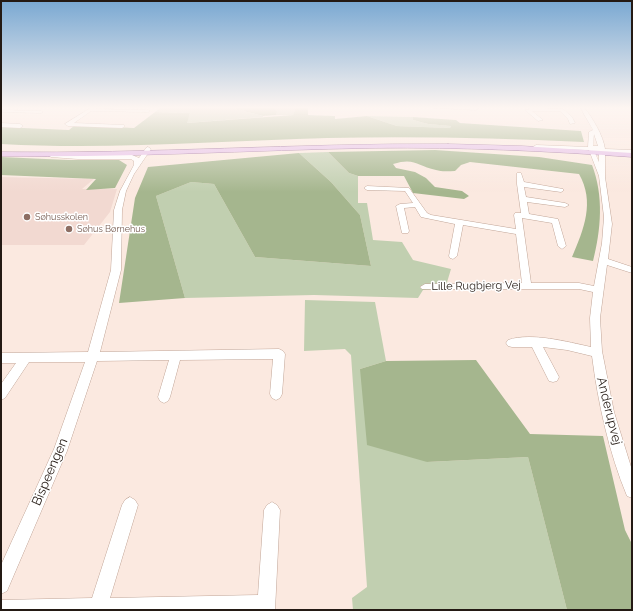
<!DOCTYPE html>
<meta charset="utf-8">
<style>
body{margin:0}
#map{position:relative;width:633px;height:611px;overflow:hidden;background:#fbe9e0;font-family:Raleway,sans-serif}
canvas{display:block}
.frame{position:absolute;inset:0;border:2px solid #241a14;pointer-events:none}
</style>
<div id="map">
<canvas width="633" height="611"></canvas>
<div class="frame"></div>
</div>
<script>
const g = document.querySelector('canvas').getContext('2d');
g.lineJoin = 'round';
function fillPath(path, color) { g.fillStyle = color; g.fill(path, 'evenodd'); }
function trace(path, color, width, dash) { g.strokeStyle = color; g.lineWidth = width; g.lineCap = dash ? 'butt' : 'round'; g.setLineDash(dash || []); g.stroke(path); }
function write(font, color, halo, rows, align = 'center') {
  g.font = font + ' Raleway,sans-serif'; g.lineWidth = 3; g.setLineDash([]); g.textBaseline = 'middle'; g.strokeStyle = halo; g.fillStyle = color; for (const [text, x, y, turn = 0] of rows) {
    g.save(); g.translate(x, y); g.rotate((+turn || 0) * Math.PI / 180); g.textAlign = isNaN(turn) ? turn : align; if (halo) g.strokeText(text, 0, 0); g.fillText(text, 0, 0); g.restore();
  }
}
const education = new Path2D(`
 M1,177L94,179L82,189H117L110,212L84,245H1Z`);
const green = new Path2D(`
 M161,107H235L236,109L263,116V117L186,123L190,113L155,112Z
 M275,107H296L293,115H276L277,111Z
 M367,116L413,117V120L428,124L451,126L450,128L397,126Z
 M328,152L349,173L358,176V203H367L373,240L402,242L413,260L451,269L445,289L423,290L418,298L314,295L185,298L156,196L191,182L214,184L255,257L371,266L360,215L331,182L299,153Z
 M305,300L375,302L386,361L360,369L427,462L528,457L567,610H353L352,598L367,587L351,355L345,349L304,351Z`);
const forest = new Path2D(`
 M235,107H275L277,111L276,115L263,116L236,109Z
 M296,107H308V115L335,116V119L367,116L397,126L450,128L451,126L428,124L413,120V117L456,120L460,123L581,131L584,142C498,138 413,136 327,138C219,141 110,150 1,144V127L69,130L75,125L134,128L155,112L190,113L187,123L293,115Z
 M435,150L539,157L592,165C604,196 601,230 593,261L572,257C584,229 595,202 579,174L470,162L461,165L455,171C449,171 442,172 436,170C417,166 415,157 393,164L396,168L415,172L426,178L435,187L462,191L469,196L464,199L413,193L404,176H358L349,173L328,152Z
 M299,153L331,182L360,215L371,266L255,257L214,184L191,182L156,196L185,298L119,303L135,198L148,167Z
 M1,157L68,160H119L127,165L115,188L86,190L96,179L1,175Z
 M476,360L530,434L603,436L625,530L632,544V610H567L528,457L427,462L367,445L360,369L386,361Z`);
const minor = new Path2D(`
 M92,107H97L96,109L148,110L150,111L148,112L91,111L74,123L124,125V127L122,128L68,126L65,124Z
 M432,107H477L478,109L476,110L434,108Z
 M529,107L563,109L572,117L575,123L570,124L568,119L560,111H532L543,120L538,121L525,110L530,109Z
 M580,107H584C593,119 603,135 605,149L632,150V154L605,153V177L612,224L608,259L632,267V273L607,265L600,318L602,351L614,412L632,470V498L627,496C609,453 598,403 592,356L567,350L543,347L559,377L557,381L553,382L549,381L532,347H512L508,346L506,343L508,340C531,332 568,342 591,347L590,318L593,292L579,289H422L420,287L425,284L522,283L516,234L463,225L457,256L453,259L450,258L449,256L455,224L421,217L415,207L404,208L409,231L408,233H402L396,206L400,204L413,203L405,191L367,190L364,188L367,186L409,188L427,213L431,215L516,229L514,215L515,213H521L517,184V173H521L524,182L563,189V191L561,192L524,187L526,197L565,203L569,205L565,207L527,202L529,214L558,219L566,246L562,249L558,246L552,223L522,218L531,283H579L594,286L602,243L604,217L599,176L589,150L536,149L533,147L536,145L588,147L589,132L593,130ZM594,134L598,146H593ZM595,153H599V162Z
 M1,110L41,111L43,112L41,113L3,112Z
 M1,123L20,124L23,126L20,128L1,127Z
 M148,147L151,149L134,174L126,191L122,210L121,270L100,352L279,349L283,351L285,354L282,394L280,398L276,400L272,398L270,394L273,359L180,360L170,397L168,401L164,403L160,401L158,397L169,360L97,361L67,451L7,591L1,594V565L54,449L85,362H29L5,398L1,400V384L16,363H1V353L88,352L111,270L114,210L120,191L134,165V161L131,159H78L51,157L48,155L51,153L78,155H132L139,158L146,148Z
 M130,497L135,500L138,505L110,598L258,595L264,510L267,505L272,502L277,505L280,510L275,610H1V600L92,598L122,505L125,500Z`);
const major = new Path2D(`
 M448,144L522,146L632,153V157C547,151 461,147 375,148C250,150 126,158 1,156V152C150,154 299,143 448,144Z`);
const markers = [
 [27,217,4,"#8d6e63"],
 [69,229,4,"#8d6e63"]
];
const farEducationnames = [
 ["Søhusskolen",35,217],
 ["Søhus Børnehus",77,229]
];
const streetNames = [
 ["Lille Rugbjerg Vej",476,286,-1]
];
const nearStreetnames = [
 ["Anderupvej",609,411,76],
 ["Bispeengen",50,472,-67]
];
fillPath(education, '#f2d9d1');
fillPath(green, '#c1cfb0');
fillPath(forest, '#a5b68e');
trace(minor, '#c1a597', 1);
trace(major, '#986996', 1);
fillPath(minor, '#fff');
fillPath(major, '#e6bfea');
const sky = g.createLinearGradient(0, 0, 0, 192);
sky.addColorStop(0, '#79a8d2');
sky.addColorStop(0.56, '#fdf5f1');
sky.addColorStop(1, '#fdf5f100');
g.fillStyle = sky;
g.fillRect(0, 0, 633, 192);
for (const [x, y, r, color] of markers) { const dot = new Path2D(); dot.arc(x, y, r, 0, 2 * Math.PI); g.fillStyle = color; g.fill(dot); trace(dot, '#fff', 1.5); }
write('9px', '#785e54', '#fff', farEducationnames, 'left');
write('11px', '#241a14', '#fff', streetNames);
write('13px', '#241a14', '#fff', nearStreetnames);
</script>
